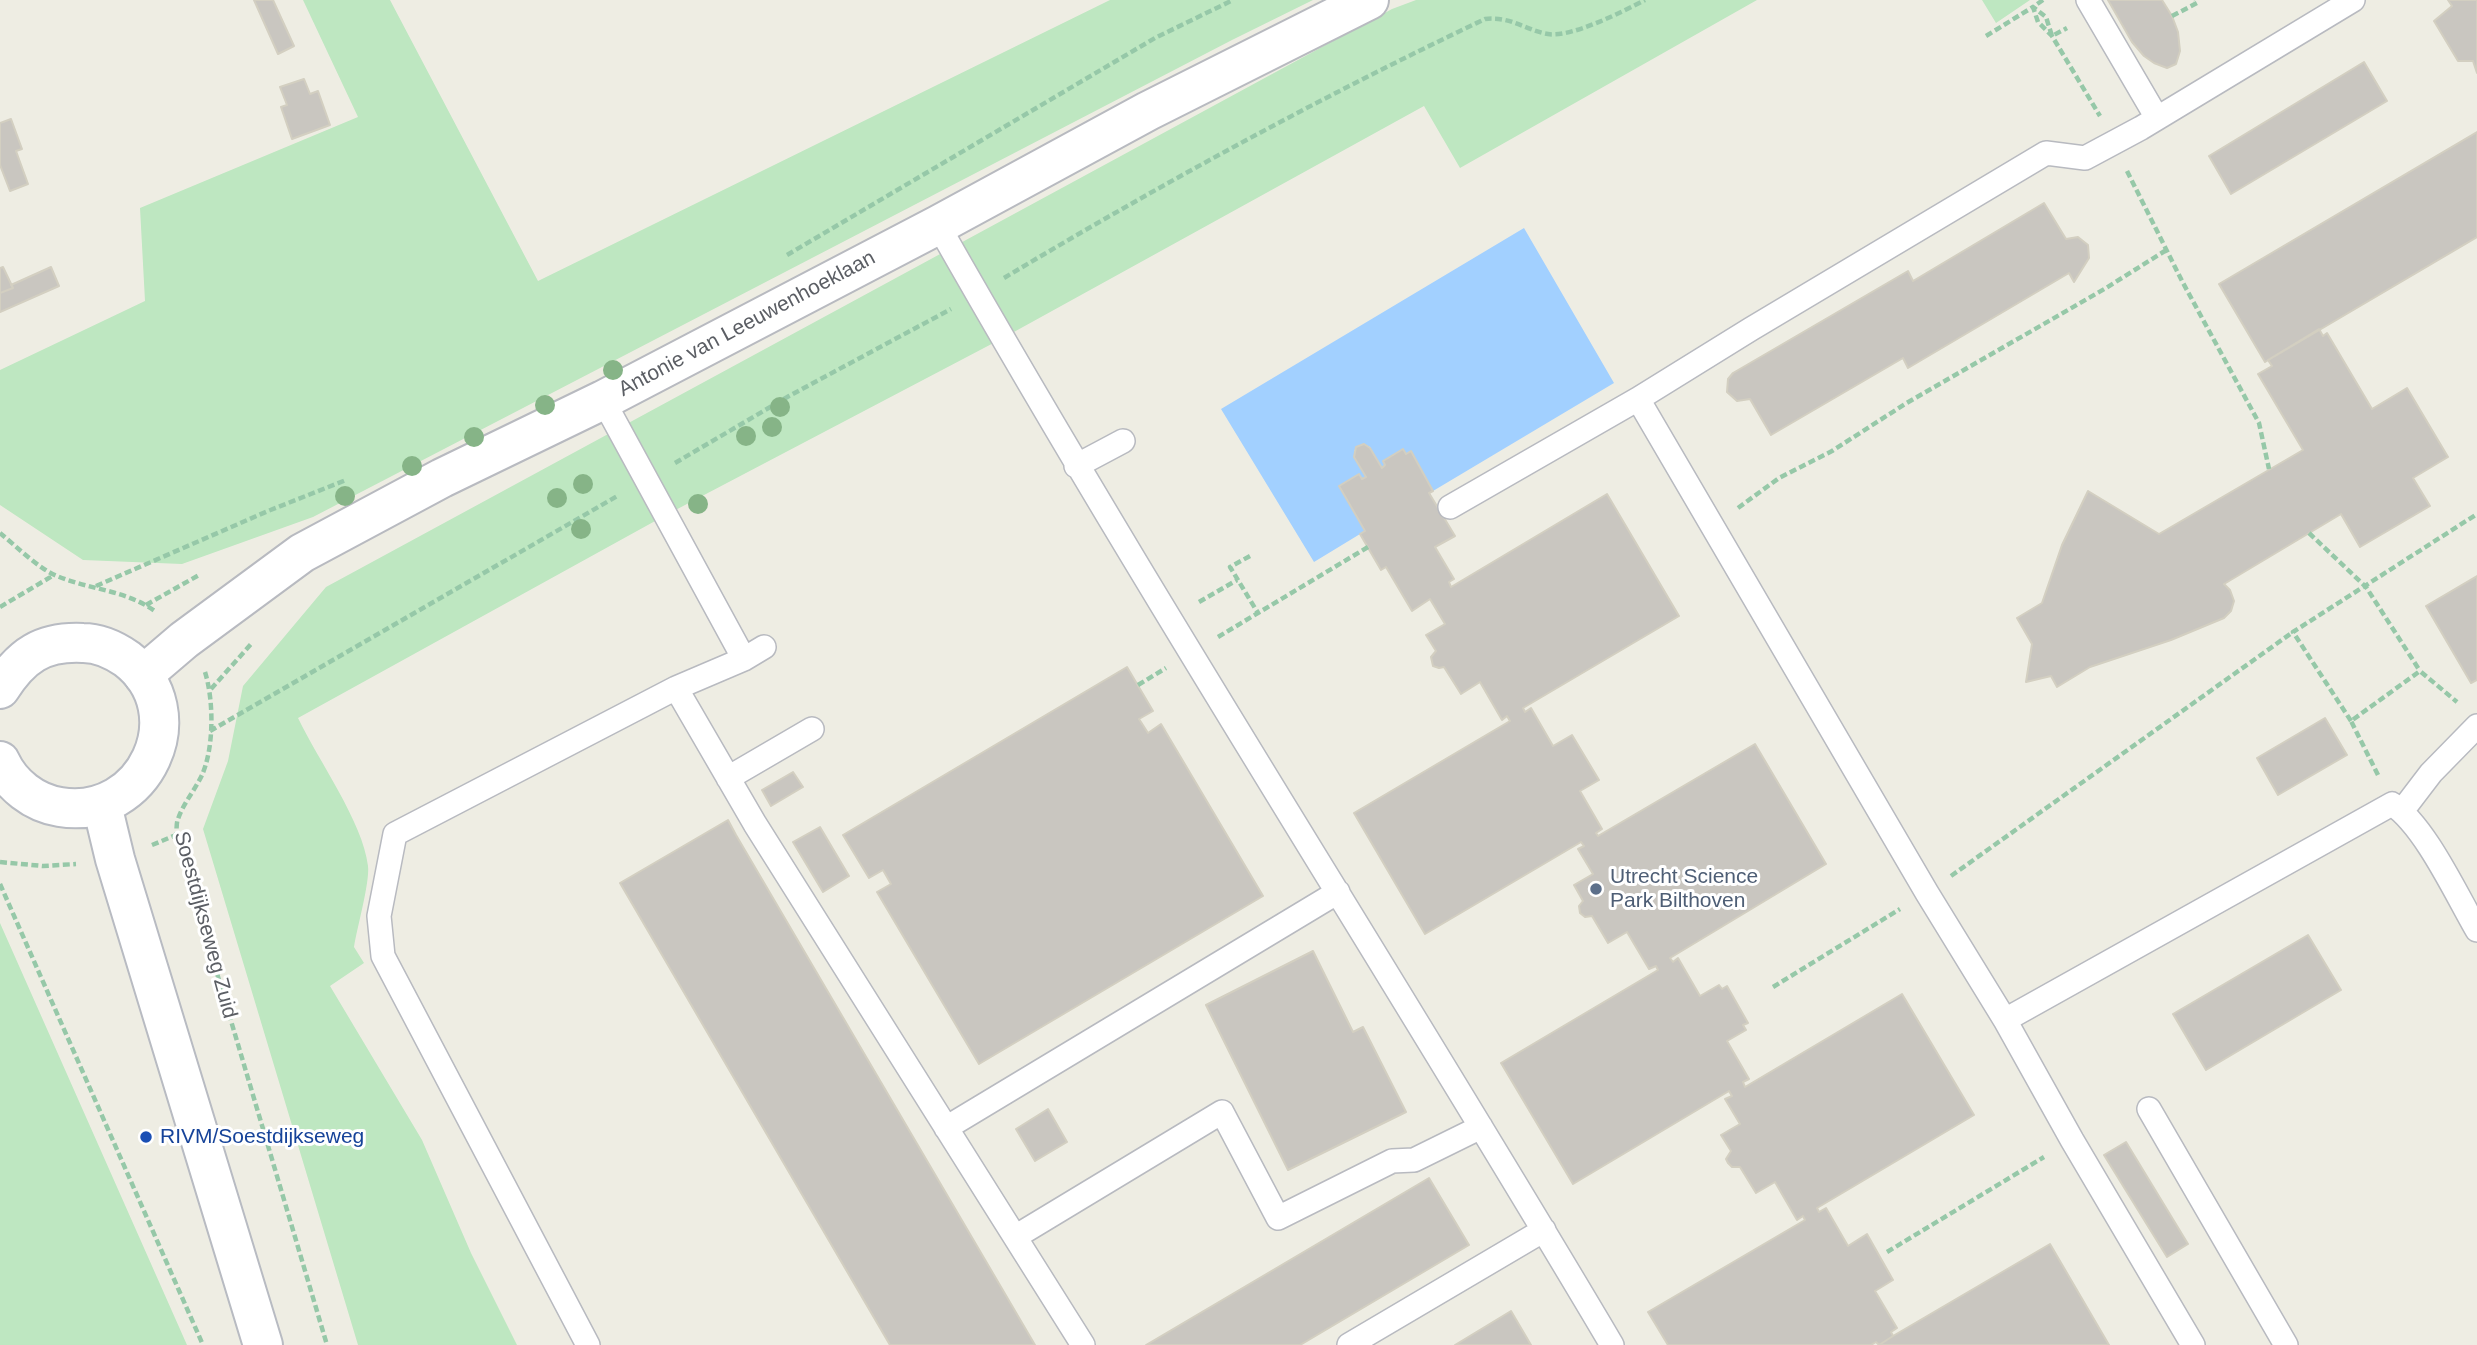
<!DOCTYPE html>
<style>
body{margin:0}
canvas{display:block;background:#eeede3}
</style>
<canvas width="2477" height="1345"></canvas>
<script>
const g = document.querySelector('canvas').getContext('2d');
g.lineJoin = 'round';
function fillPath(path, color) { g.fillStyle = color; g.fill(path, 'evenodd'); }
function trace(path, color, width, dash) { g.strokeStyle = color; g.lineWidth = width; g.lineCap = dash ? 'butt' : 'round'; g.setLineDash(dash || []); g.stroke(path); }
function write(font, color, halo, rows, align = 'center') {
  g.font = font + ' Helvetica,sans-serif'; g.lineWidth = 6; g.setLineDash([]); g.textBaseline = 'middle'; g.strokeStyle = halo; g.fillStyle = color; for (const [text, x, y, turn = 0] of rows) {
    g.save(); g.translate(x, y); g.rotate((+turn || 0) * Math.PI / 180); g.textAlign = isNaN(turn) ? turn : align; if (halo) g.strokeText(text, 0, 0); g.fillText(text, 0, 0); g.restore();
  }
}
const green = new Path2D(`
 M303,0H390L538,281L1110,0H1313L1232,40L313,517L182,564L83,560L0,505V370L145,301L140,208L358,117Z
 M1416,0H1757L1460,168L1424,106L1003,338L666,515L298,718C318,760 363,822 368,866C370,882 357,928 354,947L364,963L330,986L422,1140L471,1253L517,1345H358L203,829L228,761L243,686L326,587L1392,9Z
 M1982,0H2030L1996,23Z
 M0,923L187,1345H0Z`);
const water = new Path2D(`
 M1524,228L1614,383L1433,491L1411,451L1406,454L1403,449L1383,461L1385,465L1382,468L1370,447L1364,444C1344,448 1360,466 1366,477L1362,479L1359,475L1339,486L1365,531L1314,562L1221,409Z`);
const building = new Path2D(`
 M254,0H273L294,46L278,54Z
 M2108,0H2162L2172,16L2178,32L2180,51L2176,64L2167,68L2154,63L2144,56L2132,42Z
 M2448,0H2477V73L2473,61H2458L2434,21L2452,6Z
 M2364,62L2387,101L2231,194L2209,156Z
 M304,79L310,94L318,91L330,125L292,139L281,107L287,105L280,87Z
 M11,119L22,149L16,151L28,184L10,191L0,165V123Z
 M2477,132V237L2265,362L2219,284Z
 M2044,203L2066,239L2078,237L2088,245L2089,258L2074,282L2069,273L1908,368L1903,358L1771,435L1750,399L1737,401L1727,392L1728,379L1733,373L1908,271L1913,281Z
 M3,267L13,288L0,293V268Z
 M51,267L59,286L0,312V293L13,288L11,285Z
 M2319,329L2323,336L2327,333L2372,409L2407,388L2448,457L2413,478L2430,506L2360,547L2341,514L2224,584L2230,590L2234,601L2231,611L2224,618L2171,640L2090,667L2057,687L2051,676L2026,682L2032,644L2017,618L2042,603L2062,545L2088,491L2159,534L2303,450L2258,374L2272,366L2268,360Z
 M1364,444L1370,448L1382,468L1385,465L1383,461L1403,449L1406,454L1411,451L1433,491L1429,493L1455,536L1435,547L1454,579L1449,582L1451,587L1607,494L1679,616L1523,708L1525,712L1531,708L1553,746L1572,735L1599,780L1580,791L1602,829L1596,833L1598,836L1755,744L1826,864L1670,958L1673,962L1678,958L1700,996L1719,985L1722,989L1727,986L1748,1023L1743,1025L1746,1030L1727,1041L1749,1079L1743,1082L1745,1087L1902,994L1974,1115L1817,1208L1819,1212L1826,1208L1848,1246L1867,1234L1893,1280L1875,1291L1897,1328L1891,1332L1893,1336L1879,1345L1876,1342L1871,1345H1668L1648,1312L1805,1220L1803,1216L1797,1220L1775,1182L1756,1193L1740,1167H1732L1728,1163L1726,1159L1731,1151L1721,1135L1740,1124L1725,1099L1732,1096L1729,1091L1573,1184L1501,1063L1658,970L1656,966L1649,969L1627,932L1608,943L1592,916L1585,917L1580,913L1579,906L1583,901L1574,885L1593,874L1578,849L1584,846L1581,842L1425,934L1354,813L1510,721L1507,716L1502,720L1480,682L1461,694L1444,667L1439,668L1433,666L1431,657L1436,651L1426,635L1445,624L1430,599L1412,611L1386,567L1381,570L1360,534L1365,531L1339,486L1359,474L1362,479L1366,477L1354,457L1356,447Z
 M2477,576V680L2471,683L2426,606Z
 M1127,667L1153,711L1139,719L1148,733L1161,724L1263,896L979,1064L877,892L891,884L883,870L869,878L843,835Z
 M2325,718L2347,755L2278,795L2257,758Z
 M793,772L803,787L771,806L762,790Z
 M728,820L736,835L1035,1345H890L620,883Z
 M820,827L849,876L823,892L793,842Z
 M2308,935L2341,990L2206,1070L2173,1014Z
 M1313,951L1353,1032L1363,1027L1406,1112L1288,1170L1206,1005Z
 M1048,1109L1067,1142L1035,1161L1016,1129Z
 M2126,1142L2188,1244L2167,1257L2104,1155Z
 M1429,1178L1469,1245L1300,1345H1146Z
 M2050,1244L2109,1345H1879L1893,1336Z
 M1511,1311L1531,1345H1455Z`);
const path = new Path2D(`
 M2043,0L2033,7L2038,22L2052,36L2100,116
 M2172,16L2197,3L2195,0
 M1986,36L2033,7L2046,17L2052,36L2067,28
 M2127,171L2182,281L2259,423L2269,469
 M787,255L1155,38L1233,0
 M1004,278C1161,184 1321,97 1485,19C1511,16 1525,30 1548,34C1571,38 1624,11 1645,0
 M675,463L789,396L951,309
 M1738,508L1779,478L1832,451L1905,404L2106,288L2168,249
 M0,533C16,546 39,569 57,576C90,590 127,590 156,612
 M2309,533L2366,587L2420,671
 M1250,556L1230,567L1258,613
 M96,586L268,511L346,480
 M1199,602L1237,580
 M146,605L199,575
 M0,607L54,575
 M1218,637L1368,547
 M205,672C214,701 214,748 202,775C195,790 183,804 178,819C176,823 177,830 176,835L327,1345
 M1138,685L1166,668
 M211,689L252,643
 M2351,721L2293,632L2477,514
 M210,731L619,495
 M2378,775L2351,721L2420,671L2457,702
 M152,845L176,835
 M0,862L43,866L76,864
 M1951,876L2293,632
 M0,884L203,1345
 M1773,987L1900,909
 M1887,1252L2044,1157`);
const lane = new Path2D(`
 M2088,0L2157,118
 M938,225C1153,604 1390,970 1612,1345
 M603,400L744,659
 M1076,466L1123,441
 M1450,507L1638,399
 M676,688L755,824L1083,1345
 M728,778L812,729
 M2402,811L2431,773L2477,726
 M2005,1020L2392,804C2425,826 2456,894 2477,930
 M2149,1109L2286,1345
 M946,1128L1338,892
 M1015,1237L1222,1112L1278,1218L1392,1161L1414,1160L1481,1127
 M588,1345L383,956L379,916L395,834L676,688L744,659L764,647
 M1349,1345L1544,1230
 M2193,1345L2072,1140L2005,1020L1927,893L1638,399L1751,329L2046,153L2085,158L2141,128L2353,0`);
const street = new Path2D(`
 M143,675L184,640L302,553L442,478L603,400L938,225L1148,111L1369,0`);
const secondary = new Path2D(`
 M0,689C21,656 42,641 83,643C98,643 114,650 127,659C196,712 145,821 60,807C34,803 11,785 0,761
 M102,805L115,859L263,1345`);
const trees = [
 [613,370],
 [545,405],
 [780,407],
 [772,427],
 [746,436],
 [474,437],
 [412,466],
 [583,484],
 [345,496],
 [557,498],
 [698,504],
 [581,529]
];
const markers = [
 [1596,889,7,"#5c6f8a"],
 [146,1137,7,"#1a4fb4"]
];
const streetNames = [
 ["Antonie van Leeuwenhoeklaan",747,324,-28],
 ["Soestdijkseweg Zuid",205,925,75]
];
const serviceNames = [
 ["Utrecht Science",1610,877],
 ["Park Bilthoven",1610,901]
];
const transitNames = [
 ["RIVM/Soestdijkseweg",160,1137]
];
fillPath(green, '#bee7c1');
fillPath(water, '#a2d0ff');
fillPath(building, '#c9c6c0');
trace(building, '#d3cfc1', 2);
trace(lane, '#b8bac0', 26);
trace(street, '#b8bac0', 42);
trace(secondary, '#b8bbc2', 42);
trace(path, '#96c8a8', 4.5, [7, 3.5]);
trace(lane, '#fff', 23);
trace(street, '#fff', 38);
trace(secondary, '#fff', 38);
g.fillStyle = '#86b487';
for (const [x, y] of trees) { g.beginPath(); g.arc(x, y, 10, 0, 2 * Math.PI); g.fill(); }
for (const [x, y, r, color] of markers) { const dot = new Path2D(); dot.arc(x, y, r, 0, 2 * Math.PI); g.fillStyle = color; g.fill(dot); trace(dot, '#fff', 2.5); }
write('21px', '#5b5e64', '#fff', streetNames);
write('21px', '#4e5e75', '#fff', serviceNames, 'left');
write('21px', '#164399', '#fff', transitNames, 'left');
</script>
